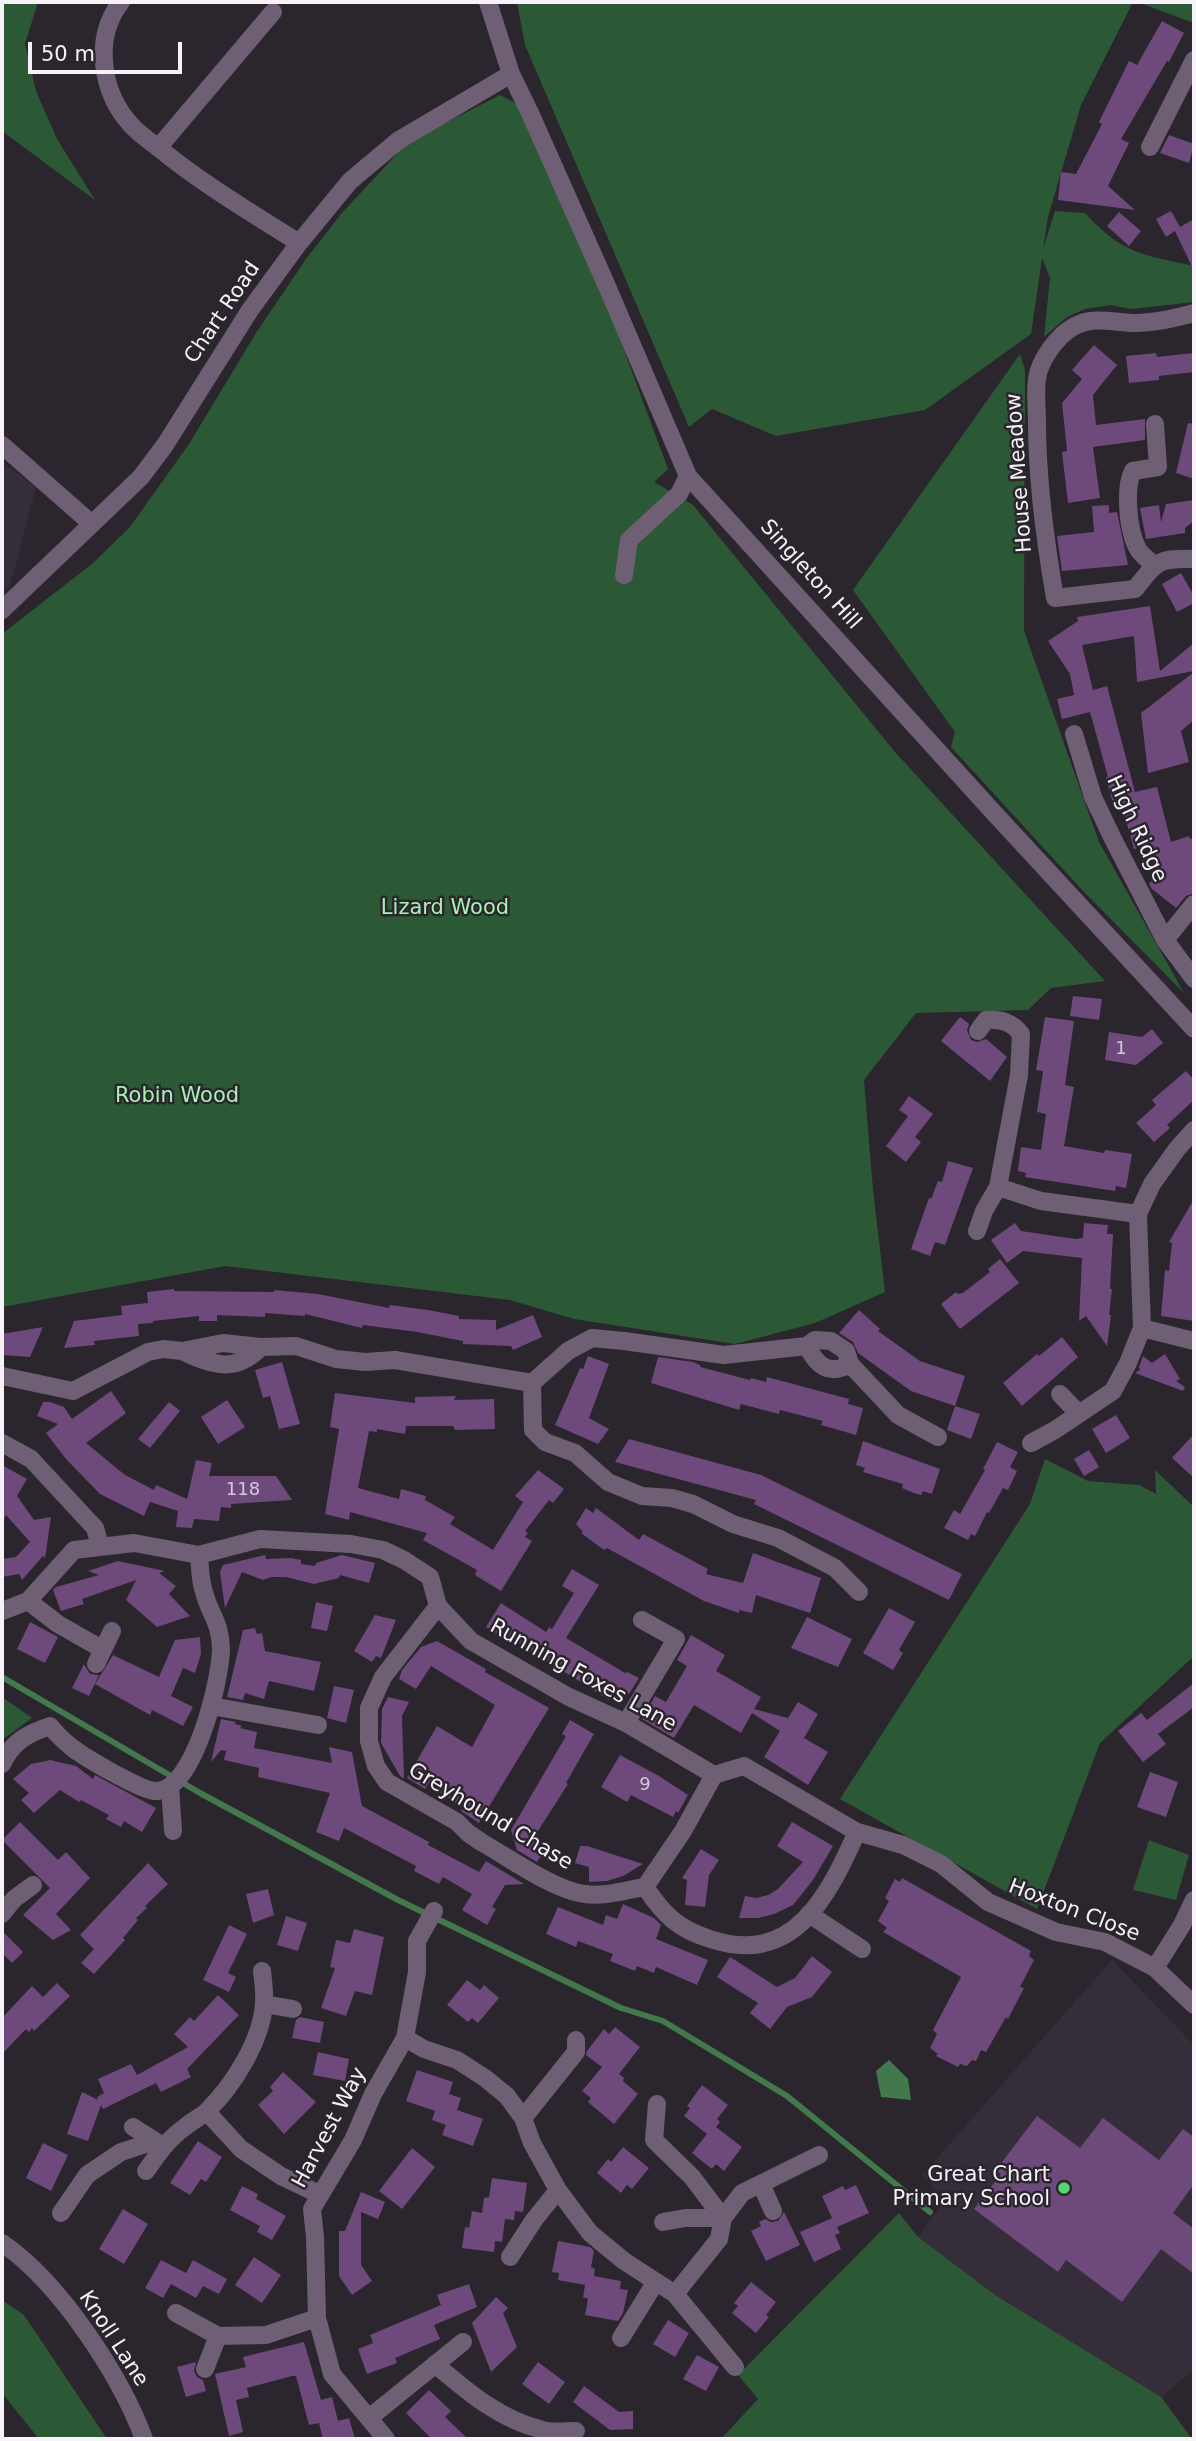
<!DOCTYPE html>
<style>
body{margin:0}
#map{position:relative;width:1196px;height:2441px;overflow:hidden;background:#2b252d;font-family:"DejaVu Sans",sans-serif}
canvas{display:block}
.frame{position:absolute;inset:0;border:4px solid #f6f2f7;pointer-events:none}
.scale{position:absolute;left:28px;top:42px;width:154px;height:32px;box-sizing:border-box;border:4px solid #f6f2f7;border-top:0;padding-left:9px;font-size:21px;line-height:24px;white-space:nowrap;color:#f6f2f7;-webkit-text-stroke:5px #2b252d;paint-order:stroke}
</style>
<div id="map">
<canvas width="1196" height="2441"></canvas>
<div class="frame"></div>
<div class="scale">50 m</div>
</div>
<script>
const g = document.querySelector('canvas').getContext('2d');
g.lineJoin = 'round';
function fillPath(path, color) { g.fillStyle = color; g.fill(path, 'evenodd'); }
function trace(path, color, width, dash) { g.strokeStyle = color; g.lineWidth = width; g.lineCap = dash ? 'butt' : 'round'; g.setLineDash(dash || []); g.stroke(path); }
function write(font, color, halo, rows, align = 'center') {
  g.font = font + ' "DejaVu Sans",sans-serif'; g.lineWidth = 5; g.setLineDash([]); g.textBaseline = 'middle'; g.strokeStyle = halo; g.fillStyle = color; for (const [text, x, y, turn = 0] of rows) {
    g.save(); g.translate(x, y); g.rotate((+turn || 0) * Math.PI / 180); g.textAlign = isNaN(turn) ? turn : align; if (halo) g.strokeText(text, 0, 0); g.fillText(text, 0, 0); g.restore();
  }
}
const built = new Path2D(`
 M2,462L36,487L10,586L2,594Z
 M1112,1960L1194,2045V2369L1162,2397L1192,2439L847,2332L945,2200L922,2175Z`);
const green = new Path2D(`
 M2,2H38L25,44L36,91L57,139L95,200L2,131Z
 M517,2H1133L1081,105L1048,217L1043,249L1055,211L1085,213C1122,254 1143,255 1194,266V302L1131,309L1111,305L1085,309L1067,317L1044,337L1050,278L1042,258L1031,334L925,410L776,436L712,409L689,427L525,45Z
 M1137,2H1194V23Z
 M500,95L525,108L603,293L668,469L654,482L693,505L895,752L1105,981L1051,988L1028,1010L916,1013L864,1080L873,1190L885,1292L815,1323L735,1344L574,1319L510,1300L225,1266L2,1307V634L93,563L130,527L189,444L256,333L306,259L341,214L408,142Z
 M1020,354L1025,370L1024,631L1099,842L1184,993L1083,891L951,747L955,732L853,590Z
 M1045,1459L1088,1481L1139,1485L1156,1494L1155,1470L1194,1507V1656L1100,1743L1037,1909L840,1799L1030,1504Z
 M2,1697L32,1718L2,1740Z
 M1149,1840L1189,1855L1176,1900L1133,1890Z
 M899,2213L918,2237L995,2295L1161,2397L1192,2439H721L758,2399L738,2375Z
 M2,2300L24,2315L107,2439H39L2,2393Z`);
const water = new Path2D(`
 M889,2060L908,2079L911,2100L881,2097L876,2071Z`);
const stream = new Path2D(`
 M2,1677L200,1793L398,1900L621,2008L663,2021L787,2096L930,2212`);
const building = new Path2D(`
 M1162,21L1184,33L1169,62L1167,61L1121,139L1129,143L1108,186L1135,210L1058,200L1061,172L1076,174L1102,124L1099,122L1129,61L1137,65Z
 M1169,135L1194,144L1189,163L1160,153Z
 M1171,211L1180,227L1194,219V271L1175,231L1166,237L1156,219Z
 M1119,212L1141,231L1129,246L1107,226Z
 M1094,345L1117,365L1093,395L1096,425L1145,419V440L1093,447L1100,498L1068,503L1062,452L1067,451L1062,403L1082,379L1072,370Z
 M1156,353L1157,357L1194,353V372L1159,376V380L1129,383L1126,356Z
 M1188,423L1194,424V479L1176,473Z
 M1194,500V521L1185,528V533L1146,539L1140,508L1159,505L1161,522L1166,504Z
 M1109,505V513L1117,512L1128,565L1062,571L1057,536L1094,532L1092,506Z
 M1181,573L1194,596V603L1177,612L1162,584Z
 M1150,606L1160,671L1194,643V671L1137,682L1134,636L1082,645L1093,690L1107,686L1135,792L1157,787L1171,842L1189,836L1190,839L1194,838V893L1186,896L1176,908L1152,889L1149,884L1156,874L1149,845L1134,849L1122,806L1114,808L1106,777H1108L1090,712L1062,719L1057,699L1074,695L1070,674L1048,641L1078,621L1077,617Z
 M1194,672V720L1181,731L1189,762L1148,773L1141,713Z
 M1073,996L1102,999L1099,1020L1070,1016Z
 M960,1017L969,1024L967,1030L971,1040L977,1042L986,1039L1007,1057L990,1081L941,1041Z
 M1045,1017L1074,1021L1065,1085L1074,1087L1064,1146L1104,1153L1105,1150L1132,1154L1126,1188L1116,1186L1115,1191L1025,1177L1026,1173L1018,1171L1021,1147L1041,1150L1046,1114L1037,1112L1043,1071L1036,1070Z
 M1152,1029L1163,1043L1136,1065L1105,1060L1109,1032L1142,1037Z
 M1186,1071L1194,1080V1100L1167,1125L1170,1128L1154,1142L1136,1123L1156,1105L1152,1100Z
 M909,1096L933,1114L915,1137L921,1142L906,1162L886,1146L908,1116L899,1110Z
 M948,1161L973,1168L945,1245L935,1242L930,1256L911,1249L929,1198L931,1199L938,1181L942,1182Z
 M1194,1199L1192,1290L1194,1291V1321L1161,1316L1165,1270L1169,1271L1172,1243L1169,1242Z
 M1015,1223L1021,1231L1075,1239L1083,1238L1084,1223L1108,1225L1107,1234H1113L1110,1289H1112L1109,1315H1111L1107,1346L1086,1316L1079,1321L1082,1258L1023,1251L1007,1263L991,1240Z
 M1000,1259L1019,1283L960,1329L941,1304L956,1292L958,1294L963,1293L990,1272L988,1269Z
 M174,1289V1291L274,1292V1290L318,1294L389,1308L390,1305L428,1310L459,1316V1319L496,1320V1330L533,1315L542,1337L513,1350L511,1346L463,1344V1341L417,1332L363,1325L362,1328L305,1314V1316L265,1313V1317L217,1315V1321H199V1316L153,1321V1323L138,1324L139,1336L94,1341L95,1345L64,1348L74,1321L122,1315L121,1306L148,1303L147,1292Z
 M859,1310L880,1329L878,1331L920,1361L965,1376L955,1406L911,1391L858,1353L853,1342L839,1333Z
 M43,1327L30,1357L2,1355V1334Z
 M1062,1337L1078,1357L1022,1406L1003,1383L1037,1354L1039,1356Z
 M1165,1354L1180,1379L1176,1381L1185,1387L1183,1391L1135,1373L1140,1370L1139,1367L1143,1356L1152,1363Z
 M588,1356L609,1364L589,1418L609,1429L598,1444L555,1425L580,1368L583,1369Z
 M658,1357L693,1362L700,1365V1367L750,1380L751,1378L766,1382L767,1377L849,1399L848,1404L863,1408L856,1435L821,1425L823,1421L780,1410L779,1414L741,1404L739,1410L651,1383Z
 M282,1362L300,1424L279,1429L270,1396L263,1398L255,1370Z
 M111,1391L126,1413L86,1443L125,1475L154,1490L156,1485L187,1499L196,1460L212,1463L209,1476H276L292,1500L231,1504V1508L221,1507L219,1521L194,1519L192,1528L176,1527L178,1511L150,1502L154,1492L144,1516L100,1494L66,1459L46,1433L58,1424L37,1416L43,1402H50L64,1407L72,1419Z
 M335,1393L415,1403V1397L456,1396L454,1400L494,1399L495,1429L455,1430L453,1426H406L405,1434L377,1429V1432L369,1431L358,1488L399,1499L401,1489L426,1496L425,1500L455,1517L450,1524L493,1550L523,1502L515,1496L538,1470L564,1489L553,1503L549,1500L525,1531L528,1533L525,1537L532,1541L501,1591L475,1575L477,1570L423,1540L427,1533L350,1512L349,1520L325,1514L339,1429L330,1427Z
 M227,1400L245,1427L218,1444L201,1417Z
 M169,1402L180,1411L150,1448L138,1439Z
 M955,1406L980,1414L971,1439L947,1430Z
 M1116,1415L1130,1438L1106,1453L1092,1429Z
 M1194,1434V1478L1172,1458Z
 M629,1439L761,1475L962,1574L949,1600L754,1504L756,1500L615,1462Z
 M863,1441L940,1469L932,1494L923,1491L921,1495L914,1493L902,1488L903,1484L863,1472L865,1468L856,1465Z
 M997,1442L1018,1452L1010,1467L1017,1471L1008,1490L1003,1488L989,1513L987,1512L975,1536L971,1534L968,1540L944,1528L954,1510L960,1514L985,1470L983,1469Z
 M1089,1450L1099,1467L1084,1476L1074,1459Z
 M2,1465L27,1479L17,1496L34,1520L51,1517L45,1558L43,1556L22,1580L19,1574L2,1577V1559L16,1557L30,1542L6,1515L2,1523Z
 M586,1508L593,1513L596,1508L639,1540L643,1534L708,1569L706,1574L743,1583L753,1553L821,1578L810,1613L756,1595L752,1613L739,1610V1613L704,1601L607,1548L604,1550L581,1533L583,1532L576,1524Z
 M265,1555L266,1559L291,1558L301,1560V1564L315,1566L316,1563L342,1555L375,1563L369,1583L340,1575L339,1578L314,1584L286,1577H271L263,1580L242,1572L225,1608L220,1572L223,1565Z
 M118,1561L165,1571L159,1573L176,1586L169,1594L190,1616L157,1627L126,1600L136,1580L82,1599L84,1604L61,1611L53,1590L56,1587L99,1575L88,1571Z
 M572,1569L599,1585L566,1638L625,1673L627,1672L639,1678L629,1694L617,1687L609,1700L506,1635L504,1638L486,1627L501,1603L546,1632L549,1627L552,1629L574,1593L562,1586Z
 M316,1602L333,1606L327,1631L311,1628Z
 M889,1608L915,1622L899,1650L903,1653L893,1670L863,1653Z
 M375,1615L396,1620L381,1658L376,1656L372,1662L354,1651Z
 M807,1617L852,1639L838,1667L791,1648Z
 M30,1622L58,1637L45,1663L17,1649Z
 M255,1628L257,1634L262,1633L265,1651L321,1662L314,1691L269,1681L264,1699L245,1693L243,1700L227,1697L243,1630Z
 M691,1635L725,1655L716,1671L761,1697L754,1709L788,1718L798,1702L818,1714L804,1738L828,1752L808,1785L764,1757L780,1731L752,1713L741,1733L694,1705L674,1738L642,1719L655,1696L666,1702L687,1666L677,1660Z
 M200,1637L201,1654L195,1673L183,1668L171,1696L193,1707L183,1726L152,1710L150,1715L95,1684L113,1655L159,1677L175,1640Z
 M437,1641L486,1669L485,1672L549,1708L479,1823L461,1811L463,1808L428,1784L425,1789L407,1778L437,1726L472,1747L495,1705L431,1666L416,1689L399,1679L402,1670L421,1647Z
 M84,1664L90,1674L99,1675L89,1696L72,1688Z
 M1194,1683V1707L1158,1734L1166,1744L1143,1762L1118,1731L1141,1713L1147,1720Z
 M334,1686L354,1690L346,1723L327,1718Z
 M388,1697L409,1702L402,1716L404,1779L400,1776L381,1743L382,1709Z
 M221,1719L236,1722L235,1724L242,1726L240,1728L257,1732L254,1748L332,1763L329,1747L352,1752L362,1806L429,1842L428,1845L479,1872L486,1861L524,1884L505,1885L492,1907L496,1909L487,1925L462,1910L472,1894L443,1877L439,1884L414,1871L416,1866L344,1828L339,1841L316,1832L330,1793L258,1777L259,1768L224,1760L226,1751L221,1750L211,1762Z
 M570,1720L594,1734L566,1783L568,1784L534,1837L548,1845L537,1862L517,1850L511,1830L566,1736L562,1734Z
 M620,1755L659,1776L688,1795L678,1813L676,1811L673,1817L631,1795L627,1802L601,1787Z
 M50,1760L76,1766L93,1779L95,1775L156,1808L142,1832L124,1821L121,1827L106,1819L109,1815L81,1800L79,1802L60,1790L34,1813L21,1800L29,1793L13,1779L31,1764Z
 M1150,1772L1178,1782L1166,1817L1137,1807Z
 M20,1822L58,1860L66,1852L90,1878L56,1914L71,1930L53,1940L23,1915L50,1888L2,1840Z
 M792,1822L833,1846L813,1880L793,1905L774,1914L758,1918H739L745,1896L756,1898L768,1895L778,1889L803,1862L777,1846Z
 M580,1846H587L643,1864L623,1876L607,1881L589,1882V1867L575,1863Z
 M701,1849L719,1860L709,1875L705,1907L685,1905L687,1880L682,1878Z
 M148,1863L168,1884L145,1906L147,1908L136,1918L138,1920L123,1938L125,1940L94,1974L81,1963L94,1949L80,1935Z
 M902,1878L1031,1951L1029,1956L1034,1960L1020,1987L1024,1988L1008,2019L1006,2017L986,2052L981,2050L976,2061L972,2060L967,2066L960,2064L958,2067L936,2056L938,2054L930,2048L937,2034L933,2030L961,1977L883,1932L887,1928L878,1921L889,1901L885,1898L895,1879L900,1882Z
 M268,1889L274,1915L253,1923L246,1894Z
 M623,1904L654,1918L661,1925L656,1939L708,1960L697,1985L656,1967L654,1973L637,1966L635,1971L610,1961L613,1954L578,1941L576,1947L546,1934L558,1907L603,1925L606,1915L617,1919Z
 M286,1916L307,1923L298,1951L277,1945Z
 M229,1925L247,1934L228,1973L236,1977L229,1992L203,1980Z
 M354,1929L384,1937L372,1995L355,1991L346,2016L321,2008L335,1968L330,1967L336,1940L350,1943Z
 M2,1931L23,1952L12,1963L2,1953Z
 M812,1956L832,1972L812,1997L787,2007L770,2029L750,2013L758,2003L717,1977L730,1957L777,1987L795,1978Z
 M467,1980L480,1990L484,1985L499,1998L478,2023L472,2018L468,2022L447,2005Z
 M57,1983L70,1996L34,2031L32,2028L29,2032L26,2029L2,2054V2018L32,1986L43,1997Z
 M218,1995L239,2015L187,2069L191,2077L161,2092L156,2083L103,2109L101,2105L88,2141L67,2134L82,2092L98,2100L97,2097L104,2093L98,2079L131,2064L137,2075L188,2047L174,2034L190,2017L194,2021Z
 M300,2017L324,2022L320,2043L292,2038L296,2020Z
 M615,2027L640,2047L619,2074L624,2078L623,2081L638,2094L614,2124L588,2102L591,2098L582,2091L602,2067L586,2055L587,2051L604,2029L609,2034Z
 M318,2052L349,2059L345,2081L313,2075Z
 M417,2070L453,2082L449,2094L461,2098L457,2110L483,2119L473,2146L442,2135L446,2125L432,2120L435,2111L406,2101Z
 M283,2072L316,2102L284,2134L258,2105L273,2091L270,2087Z
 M702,2085L728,2105L717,2119L720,2122L716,2127L742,2147L724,2171L716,2164L712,2169L692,2153L707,2134L684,2116L690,2108L687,2106Z
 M1037,2116L1080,2148L1103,2118L1159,2160L1183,2129L1194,2137V2184L1173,2213L1194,2229V2274L1161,2249L1122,2302L1066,2260L1058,2272L974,2209L1001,2174L996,2170Z
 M198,2141L222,2157L206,2182L201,2179L190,2195L170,2183Z
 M43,2143L68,2155L51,2191L26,2178Z
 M623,2147L649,2168L632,2189L627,2185L621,2193L597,2173L608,2159L611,2162Z
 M412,2148L435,2167L402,2209L379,2191Z
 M492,2178L527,2183L523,2212L515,2211L514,2220L505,2219L502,2242L495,2241L494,2252L462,2248L465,2227L469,2228L472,2211L482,2213L484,2198L489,2197Z
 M856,2185L869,2213L837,2227L840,2233L835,2235L841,2249L814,2262L800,2232L832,2218L822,2196L843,2186L845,2190Z
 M242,2186L258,2194L256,2199L286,2216L272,2240L257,2232L260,2226L230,2210Z
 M361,2192L385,2202L378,2219L361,2212V2265L372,2281L352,2295L339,2276V2231H345Z
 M123,2209L148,2224L124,2264L99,2249Z
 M784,2212L800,2245L766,2261L751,2231L761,2226L759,2222L765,2219L771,2222L778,2221Z
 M558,2241L590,2247L594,2251L591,2267L595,2269L594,2276L621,2281L620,2289L628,2290L623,2313L618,2321L585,2315L588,2299L583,2297L585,2285L558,2280L559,2273L552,2272Z
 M254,2257L281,2275L262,2303L235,2285Z
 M161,2260L186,2273L193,2260L227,2279L219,2294L203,2286L196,2298L171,2284L163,2298L145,2288Z
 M751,2282L776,2302L766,2315L769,2317L756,2333L732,2313L738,2306L734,2303Z
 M469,2284L477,2307L434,2325L440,2339L395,2358L397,2363L367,2374L358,2349L373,2343L370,2335L441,2305L437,2295Z
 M496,2297L508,2308L503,2313L517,2347L491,2372L472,2323Z
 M668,2320L689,2333L675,2357L653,2344Z
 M304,2342L321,2400L332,2397L338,2421L349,2418L355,2439H323L319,2423L309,2425L296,2376H292L247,2388L249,2397L236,2400L243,2432L229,2436L215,2374L246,2367L243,2357Z
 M697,2355L719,2367L706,2391L683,2379Z
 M196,2362L194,2371L197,2377L203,2380L206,2391L186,2397L177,2367Z
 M538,2362L565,2382L549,2404L522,2384Z
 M584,2386L619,2412L633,2411V2429L610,2430L573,2402Z
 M429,2390L451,2411L445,2417L468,2439H432L406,2413Z`);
const minor = new Path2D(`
 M121,2C93,38 101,92 131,125C139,134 151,142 160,149C204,185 252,213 299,243
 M488,2L511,74L530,113L606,284L688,476L995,814L1194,1029
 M1150,147L1194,60
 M158,148L273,12
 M1194,313C1176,318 1156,323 1136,323C1115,323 1094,315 1073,327C1057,336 1039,361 1037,379C1035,393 1037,408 1037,422C1037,481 1045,540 1055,598L1135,589C1157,561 1158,558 1194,559
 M2,445L92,524
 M1154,565C1149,560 1141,555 1138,549C1128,532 1124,488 1133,471L1158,467L1155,424
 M624,575L629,540L679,494L688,476
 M2,610L141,477L165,445L250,310L299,243L350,181L399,140L511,74
 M1074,734L1093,797L1113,839L1165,940L1194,979
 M1165,940L1194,904
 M998,1187L1041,1201L1138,1214
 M977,1231L984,1211L998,1187L1019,1075L1021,1034C1012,1022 1001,1019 986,1020L978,1031
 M1142,1328L1194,1341
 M807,1346C817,1366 829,1376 850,1364
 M182,1351C212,1365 235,1374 261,1347
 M2,1376L73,1391L148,1352L163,1349L182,1351L223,1343L261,1347L296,1346L336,1359L365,1362L395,1360L532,1383L568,1351L592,1338L624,1341L724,1355L807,1346L815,1340L831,1341L846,1351L850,1364L898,1415L938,1437
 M532,1383L533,1430L545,1442L575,1453L608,1482L642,1496L672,1498L693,1504L733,1524L778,1538L835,1568L859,1592
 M1060,1394L1079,1414
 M2,1443L31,1459L95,1528L100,1546
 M1031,1443L1055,1430L1113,1391L1128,1363L1142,1328L1138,1214L1152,1184L1177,1149L1194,1130
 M438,1606L383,1677L369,1708V1741L376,1766L387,1782L457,1822L468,1833L481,1842C508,1857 555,1891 585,1894C605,1897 625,1890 645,1887L683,1831L714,1775
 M2,1611L28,1601
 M102,1649L58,1624L28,1601L74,1550L134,1543L199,1555L260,1539L351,1544L383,1550L404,1560L430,1577L438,1606L471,1641L569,1697L626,1723L714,1775L744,1766L857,1832L903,1845L941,1864L988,1902L1056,1932L1105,1942L1155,1968L1194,2005
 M96,1664L112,1631
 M211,1706L318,1725
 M626,1723L676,1639L642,1620
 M2,1764C13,1741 27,1734 50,1726C56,1733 62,1740 69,1745C81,1756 139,1789 154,1791C194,1795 221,1678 221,1648C220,1621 210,1615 204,1592C200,1580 200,1567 199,1555
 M170,1786L173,1831
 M645,1887C664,1915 678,1929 710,1939C794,1967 828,1896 857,1832
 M2,1914L14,1899L33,1885
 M809,1914L862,1949
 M1155,1968L1182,1925L1194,1900
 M264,2004L293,2009
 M405,2038L424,2049L457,2060L485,2078L507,2096L523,2118L532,2143L558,2190L590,2233L624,2261L675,2294L735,2367
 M657,2104L654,2140L692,2177L723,2218
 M207,2112L241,2149L281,2176L319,2194
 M523,2118L576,2052V2040
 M133,2127L160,2144
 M146,2171C158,2154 168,2139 185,2127C192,2121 201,2117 207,2111C233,2086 262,2040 264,2003C265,1993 263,1981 262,1971
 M761,2184L773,2211
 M61,2213L87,2175L121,2152L155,2141
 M663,2222L685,2218H723
 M2,2243C59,2282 120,2374 144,2439
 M510,2257L534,2220L558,2190
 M675,2294L719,2239L723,2218L742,2193L819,2155
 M176,2313L218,2336L266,2335L317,2318
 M621,2338L655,2283
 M435,2364C468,2392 500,2420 543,2430C553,2433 566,2431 576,2431
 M205,2369L218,2336
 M369,2418L463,2342
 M386,2439L332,2374L317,2318L315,2237L312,2209L353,2140L373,2094L405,2038L417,1972V1941L434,1911`);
const markers = [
 [1064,2188,7,"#53d673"]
];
const numberNames = [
 ["1",1121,1049],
 ["118",243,1490],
 ["9",645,1785]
];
const streetNames = [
 ["Chart Road",223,313,-56],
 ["House Meadow",1020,473,-94],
 ["Singleton Hill",810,575,48],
 ["High Ridge",1136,829,65],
 ["Running Foxes Lane",583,1676,29],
 ["Greyhound Chase",490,1817,31],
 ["Hoxton Close",1074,1911,21],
 ["Harvest Way",330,2128,-62],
 ["Knoll Lane",113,2339,57]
];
const parkNames = [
 ["Lizard Wood",445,909],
 ["Robin Wood",177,1097]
];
const poiNames = [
 ["Great Chart",1050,2176],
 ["Primary School",1050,2200]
];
fillPath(built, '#362d3a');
fillPath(green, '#2c5935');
fillPath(water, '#43784d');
trace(stream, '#43784d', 6);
fillPath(building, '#6d4a7b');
trace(minor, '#6e5f75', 18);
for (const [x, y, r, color] of markers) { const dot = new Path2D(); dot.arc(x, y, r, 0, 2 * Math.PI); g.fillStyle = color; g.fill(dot); trace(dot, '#2b252d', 2.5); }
write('18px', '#d4c8d8', null, numberNames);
write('21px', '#f6f2f7', '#2b252d', streetNames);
write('21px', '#a5f2b1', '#2b252d', parkNames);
write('21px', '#f6f2f7', '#2b252d', poiNames, 'right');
</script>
